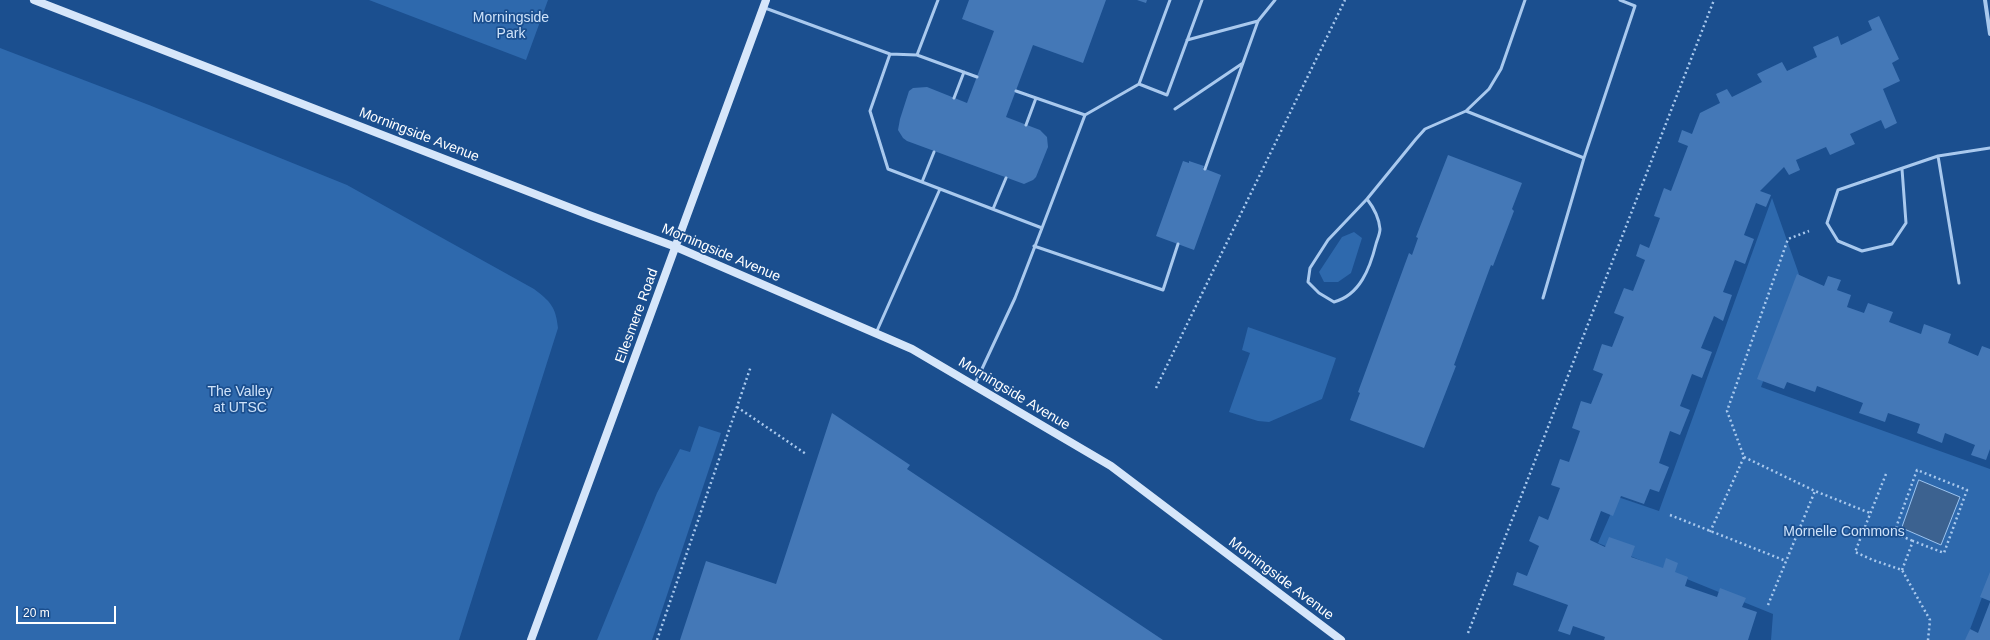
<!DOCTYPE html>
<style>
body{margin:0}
#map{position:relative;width:1990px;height:640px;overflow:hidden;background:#1b4f8f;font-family:Helvetica,sans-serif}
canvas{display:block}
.scale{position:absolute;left:16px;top:606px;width:100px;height:18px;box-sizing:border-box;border:2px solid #fff;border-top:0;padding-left:5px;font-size:12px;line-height:14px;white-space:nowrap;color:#fff;-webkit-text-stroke:3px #1b4f8f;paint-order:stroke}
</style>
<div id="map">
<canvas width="1990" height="640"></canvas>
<div class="scale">20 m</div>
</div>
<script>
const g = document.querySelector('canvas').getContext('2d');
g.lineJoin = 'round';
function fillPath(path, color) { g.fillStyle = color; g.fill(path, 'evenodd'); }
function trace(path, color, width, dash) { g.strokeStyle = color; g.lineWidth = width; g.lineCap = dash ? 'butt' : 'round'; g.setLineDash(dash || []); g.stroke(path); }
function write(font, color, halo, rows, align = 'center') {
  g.font = font + ' Helvetica,sans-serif'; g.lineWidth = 3.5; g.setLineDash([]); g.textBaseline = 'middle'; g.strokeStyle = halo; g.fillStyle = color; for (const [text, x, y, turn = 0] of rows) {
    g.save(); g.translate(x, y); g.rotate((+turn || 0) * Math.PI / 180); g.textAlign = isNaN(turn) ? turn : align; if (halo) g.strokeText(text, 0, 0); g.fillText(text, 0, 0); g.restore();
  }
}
const green = new Path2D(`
 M369,0H548L526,60Z
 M0,48L149,105L347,185L534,289C550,301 556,307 558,328L459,640H0Z
 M1772,198L1801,280L1761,387L1990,469V576L1966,640H1771L1773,614L1598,543L1618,497L1659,511Z
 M1354,232L1362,238L1351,273L1338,282H1324L1319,272L1342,237Z
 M1248,327L1336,358L1322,399L1269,422L1258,421L1229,412L1250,353L1242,350Z
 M699,426L721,433L652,640H597L657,493L680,449L690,452Z`);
const water = new Path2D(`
 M1919,480L1960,497L1941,545L1902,528Z`);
const building = new Path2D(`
 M969,0H1106L1083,63L1033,45L1006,117L1040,130L1047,137L1048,147L1036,177L1033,180L1024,184L907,141L903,138L898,130L900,119L909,91L913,88L927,87L967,103L994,31L962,19Z
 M1137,0H1147L1146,3Z
 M1879,16L1899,59L1892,63L1900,81L1883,89L1897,123L1885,129L1881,120L1850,134L1855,144L1830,155L1826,147L1796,160L1800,170L1789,175L1784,167L1760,191L1771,195L1766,207L1756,203L1744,235L1754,239L1745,264L1735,260L1723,292L1732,295L1723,321L1714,316L1701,348L1712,352L1702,378L1692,374L1680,406L1690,410L1680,435L1670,431L1659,463L1669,467L1659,492L1650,489L1644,504L1621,496L1613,516L1601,511L1590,540L1605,547L1609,537L1635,546L1631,557L1663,568L1666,558L1678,563L1675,572L1688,577L1685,586L1717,597L1720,588L1746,598L1742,607L1757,612L1748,640H1604L1605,637L1573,626L1570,635L1558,631L1568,605L1513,585L1517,572L1527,576L1539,546L1529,541L1539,516L1548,520L1560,488L1551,485L1560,459L1569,462L1580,431L1572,428L1581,401L1591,404L1603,374L1593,370L1602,344L1612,347L1624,317L1614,313L1624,288L1633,291L1645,260L1636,256L1640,244L1649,248L1660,218L1654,216L1664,188L1671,191L1688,146L1678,142L1682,130L1692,134L1700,113L1720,103L1716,94L1727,89L1732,97L1762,82L1757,74L1782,62L1787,71L1817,57L1813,47L1838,36L1841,45L1872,30L1868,21Z
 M1448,155L1522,183L1512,209L1514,211L1493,266L1491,265L1454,365L1456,366L1424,448L1350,420L1360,393L1358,392L1409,253L1412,255L1418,238L1416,237Z
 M1183,161L1189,163V161L1204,166L1203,168L1221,175L1194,250L1156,236Z
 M1797,274L1824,286L1828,276L1841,280L1837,290L1851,295L1847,307L1864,313L1868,303L1893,312L1889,322L1921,334L1924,324L1951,334L1948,343L1978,356L1982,346L1990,349V449L1986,460L1971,455L1975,445L1945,433L1942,443L1917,433L1920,424L1888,413L1885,422L1859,413L1863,403L1817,386L1815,392L1787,382L1784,389L1757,379Z
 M832,413L910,465L907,469L1163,640H680L706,561L776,584Z
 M1990,572V601L1980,597Z
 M1990,602V640H1965L1970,629L1978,633Z`);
const path = new Path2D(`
 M1156,388L1345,0
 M737,407L806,454
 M1744,457L1815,491L1870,513
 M1886,474L1855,552L1873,560L1902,570L1930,620L1928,640
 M1670,515L1786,561
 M1710,532L1744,457L1727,411L1788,239L1809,231
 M1902,570L1913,541L1944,553L1967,490L1917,470L1894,533L1913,541
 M1768,605L1815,491
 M1468,633L1714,0
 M657,640L751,366`);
const lane = new Path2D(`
 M1525,0L1501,69L1489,89L1466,111L1584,158
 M765,8L890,54L870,111L888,169L1042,228L1015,298L974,386
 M1187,40L1258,21
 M890,54L917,55L938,0
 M917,55L977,77
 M1139,84L1167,95L1202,0
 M1016,91L1085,115
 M954,98L964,72
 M1175,109L1243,63
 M1026,125L1036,98
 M1938,156L1959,283
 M1205,169L1258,21L1275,0
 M1902,169L1906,223L1892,244L1862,251L1838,241L1827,223L1838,190L1938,156L1990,148
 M922,182L934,152
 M1367,199C1374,208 1379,217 1380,229C1380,234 1377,240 1376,244C1370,268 1360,295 1334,302L1319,293L1308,282L1310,268L1328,240L1367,199L1416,139L1425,129L1466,111
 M993,209L1006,178
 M1042,228L1085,115L1139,84L1170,0
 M1034,246L1163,290L1178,244
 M1543,298L1584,158L1635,6L1620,0
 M876,333L940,189`);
const street = new Path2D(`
 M1985,0L1990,34`);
const secondary = new Path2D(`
 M34,0L589,215L676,247L912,349L1111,466L1341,640
 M531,640L766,0`);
const parkNames = [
 ["Morningside",511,18],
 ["Park",511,34],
 ["The Valley",240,392],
 ["at UTSC",240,408],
 ["Mornelle Commons",1844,532]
];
const streetNames = [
 ["Morningside Avenue",419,135,21],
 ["Morningside Avenue",721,253,23],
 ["Ellesmere Road",637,316,-70],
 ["Morningside Avenue",1014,394,31],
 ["Morningside Avenue",1281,579,37]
];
fillPath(green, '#2e69ad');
fillPath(water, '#3c6290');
trace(water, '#9cc4f0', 1);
fillPath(building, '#4478b7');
trace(path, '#a9c9ee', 2.5, [2, 3]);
trace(lane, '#a9c9ee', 3);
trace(street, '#a9c9ee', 4);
trace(secondary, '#d6e6fa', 8);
write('14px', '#cfe3fa', '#1b4f8f', parkNames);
write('14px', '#fff', '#1b4f8f', streetNames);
</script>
